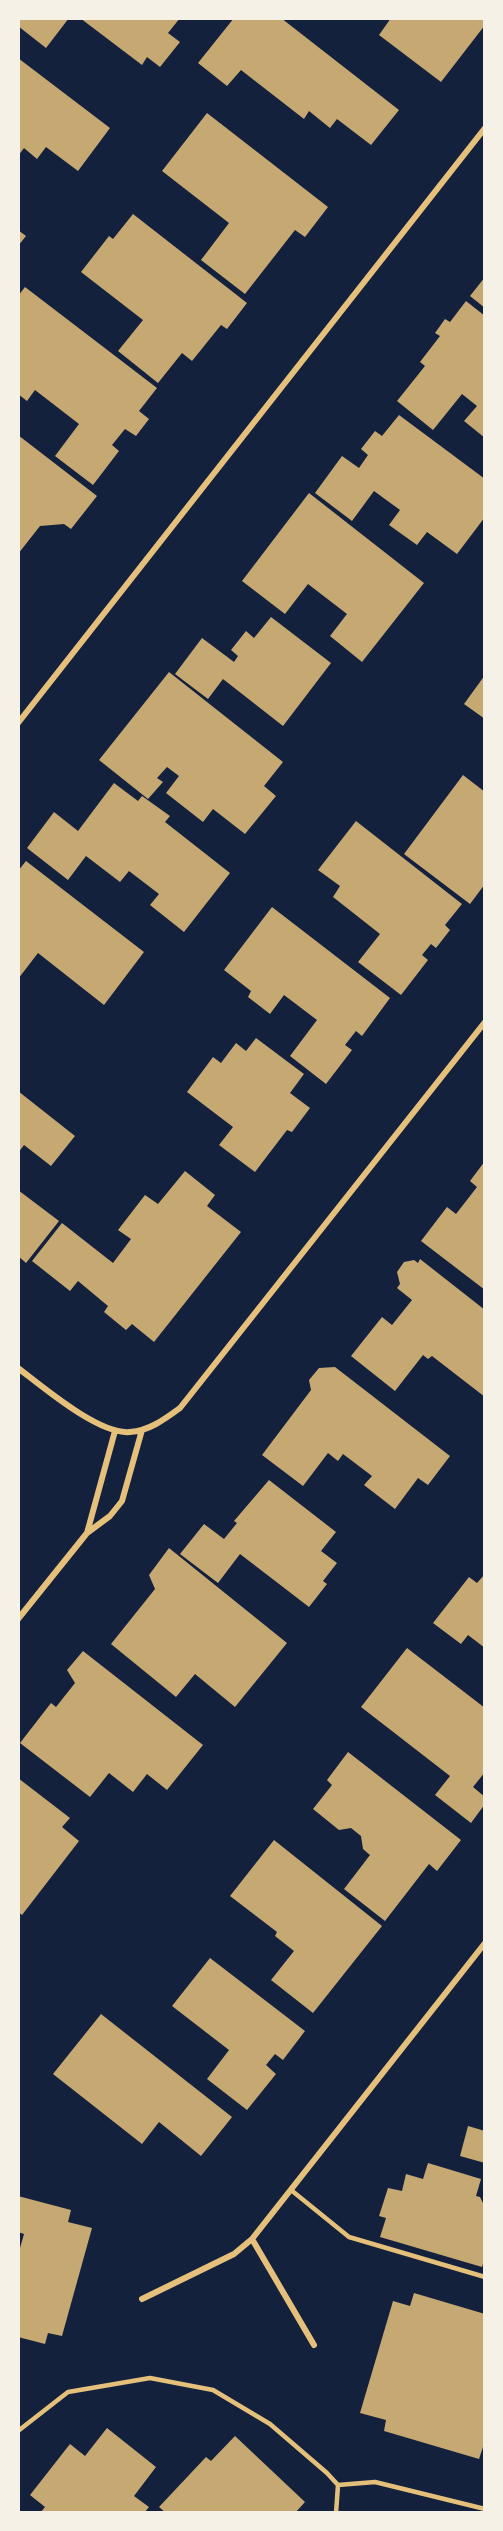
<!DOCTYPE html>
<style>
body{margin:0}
#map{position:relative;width:503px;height:2531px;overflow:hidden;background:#14213d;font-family:Roboto,sans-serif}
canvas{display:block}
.frame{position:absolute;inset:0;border:20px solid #f6f1e7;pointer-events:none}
</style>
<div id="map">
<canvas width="503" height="2531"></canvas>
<div class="frame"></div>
</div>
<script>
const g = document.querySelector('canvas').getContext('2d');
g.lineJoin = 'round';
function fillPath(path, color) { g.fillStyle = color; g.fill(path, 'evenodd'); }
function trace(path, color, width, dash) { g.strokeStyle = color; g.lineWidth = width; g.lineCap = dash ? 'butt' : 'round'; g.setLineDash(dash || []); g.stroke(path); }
const building = new Path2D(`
 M18,18H69L46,48L18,26Z
 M80,18H180L168,33L180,42L160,67L147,57L142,65Z
 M234,18H281L399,110L371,145L337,119L330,128L309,111L304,119L241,70L227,86L198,63Z
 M391,18H485V25L441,82L379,35Z
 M18,58L110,128L78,171L46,147L37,159L24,148L18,156Z
 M207,113L328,207L305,237L295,230L245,294L201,260L229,223L162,171Z
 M133,214L247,303L227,329L221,325L192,361L182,353L158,383L118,351L143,320L81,272L109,236L113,239Z
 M18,230L26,236L18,246Z
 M485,277V308L470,296Z
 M25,287L157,388L139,411L149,419L136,436L125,429L112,445L119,451L93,485L55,456L79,424L35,390L27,401L18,394V296Z
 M466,301L485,316V438L464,421L477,406L462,394L433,430L397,401L425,366L420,362L440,336L435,333L445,319L450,322Z
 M399,415L485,479V517L457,554L427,532L417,545L389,525L400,510L374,491L352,521L315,493L342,456L359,468L368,455L361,449L375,431L382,436Z
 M18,435L97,496L71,529L64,524L40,526L18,554Z
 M309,493L424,583L362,662L330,636L347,614L308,584L285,614L242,581Z
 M271,617L331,663L283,726L223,679L208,699L175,674L202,638L234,662L238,656L231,650L246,631L254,638Z
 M169,672L283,762L264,786L276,796L245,834L213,809L203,822L166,793L179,776L167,767L157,778L163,782L148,799L99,760Z
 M485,675V719L464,704Z
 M463,775L485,792V884L470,904L404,854Z
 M114,783L138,801L142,796L170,816L165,822L230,873L184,932L150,905L159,894L129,871L120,882L86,856L68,880L27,848L54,812L78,831Z
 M356,821L462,904L445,925L450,930L436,948L431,944L422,955L428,960L401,995L358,962L380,934L333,897L340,886L318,870Z
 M26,861L144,952L104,1005L38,953L18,979V871Z
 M272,907L390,998L362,1036L356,1031L345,1045L352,1050L326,1084L290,1056L317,1020L284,995L270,1014L248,997L251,991L224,970Z
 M256,1038L304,1074L290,1093L310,1108L292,1132L287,1130L255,1172L219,1145L233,1127L187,1092L213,1057L221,1063L236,1043L246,1051Z
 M18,1091L75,1136L51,1166L24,1145L18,1153Z
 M485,1161V1290L421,1241L447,1207L456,1214L477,1187L470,1181Z
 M185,1171L215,1195L207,1206L241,1232L154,1342L132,1324L126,1330L104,1312L108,1306L78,1281L70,1291L32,1261L62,1223L113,1263L131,1239L118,1230L145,1195L158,1204Z
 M18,1190L59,1221L26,1263L18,1256Z
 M420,1259L485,1310V1397L432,1356L428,1359L423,1355L395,1391L351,1356L382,1317L392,1325L412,1300L397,1288L400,1284L397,1272L404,1262L414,1260L418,1263Z
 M335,1367L450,1456L428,1485L418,1478L395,1509L364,1485L372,1476L343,1454L338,1461L328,1453L303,1486L262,1455L311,1390L309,1380L319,1368Z
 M269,1480L336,1532L321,1551L337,1563L323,1581L327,1584L309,1607L240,1554L218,1583L180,1554L204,1524L224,1539L237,1523L234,1521Z
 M169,1548L287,1643L235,1707L195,1674L176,1697L111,1644L155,1589L149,1575Z
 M485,1574V1648L468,1635L461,1644L433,1623L469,1577L477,1583Z
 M407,1648L485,1708V1772L473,1787L485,1797V1804L471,1823L435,1795L450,1776L361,1707Z
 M83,1651L203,1745L167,1790L147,1774L133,1792L109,1773L90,1797L20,1743L51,1703L56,1707L75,1683L67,1670Z
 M348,1752L461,1840L437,1871L429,1864L385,1921L344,1889L370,1855L363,1849L361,1836L351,1828L339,1830L313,1809L332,1785L327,1780Z
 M18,1778L70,1818L62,1827L79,1841L22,1915L18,1912Z
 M274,1840L382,1926L313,2013L271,1980L294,1951L275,1936L277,1932L230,1896Z
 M210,1958L305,2031L283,2060L275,2054L266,2065L276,2074L247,2110L207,2079L229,2050L172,2006Z
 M101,2014L232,2117L201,2156L159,2122L142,2144L53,2074Z
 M468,2126L485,2131V2163L460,2156Z
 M428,2163L481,2179L476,2196L480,2197L485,2207V2257L482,2267L380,2237L386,2218L379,2216L388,2188L402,2191L406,2174L423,2179Z
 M18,2196L71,2210L68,2222L92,2228L62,2336L48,2333L45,2344L18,2337V2255L24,2234L18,2232Z
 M414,2293L485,2314V2448L483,2447L479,2459L384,2431L386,2420L360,2413L393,2301L410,2306Z
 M107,2428L156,2467L134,2496L149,2507L144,2513H40L45,2507L30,2495L70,2444L85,2456Z
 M235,2436L305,2502L295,2513H166L159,2507L206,2457L211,2461Z`);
const service = new Path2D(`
 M291,2190L349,2237L485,2277
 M18,2431L68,2392L150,2378L213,2390L270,2424L327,2473L338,2485L336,2513
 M338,2485L375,2482L485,2509`);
const minor = new Path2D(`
 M18,723L485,128
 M18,1368C43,1387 99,1435 130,1432C149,1431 165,1419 180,1408L485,1022
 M87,1533L115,1431
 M18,1619L87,1533L110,1516L122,1501L142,1430
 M252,2239L314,2345
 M142,2299L234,2254L252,2239L485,1943`);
fillPath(building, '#c6a872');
trace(service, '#e5c07b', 4.5);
trace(minor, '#e5c07b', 6);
</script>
